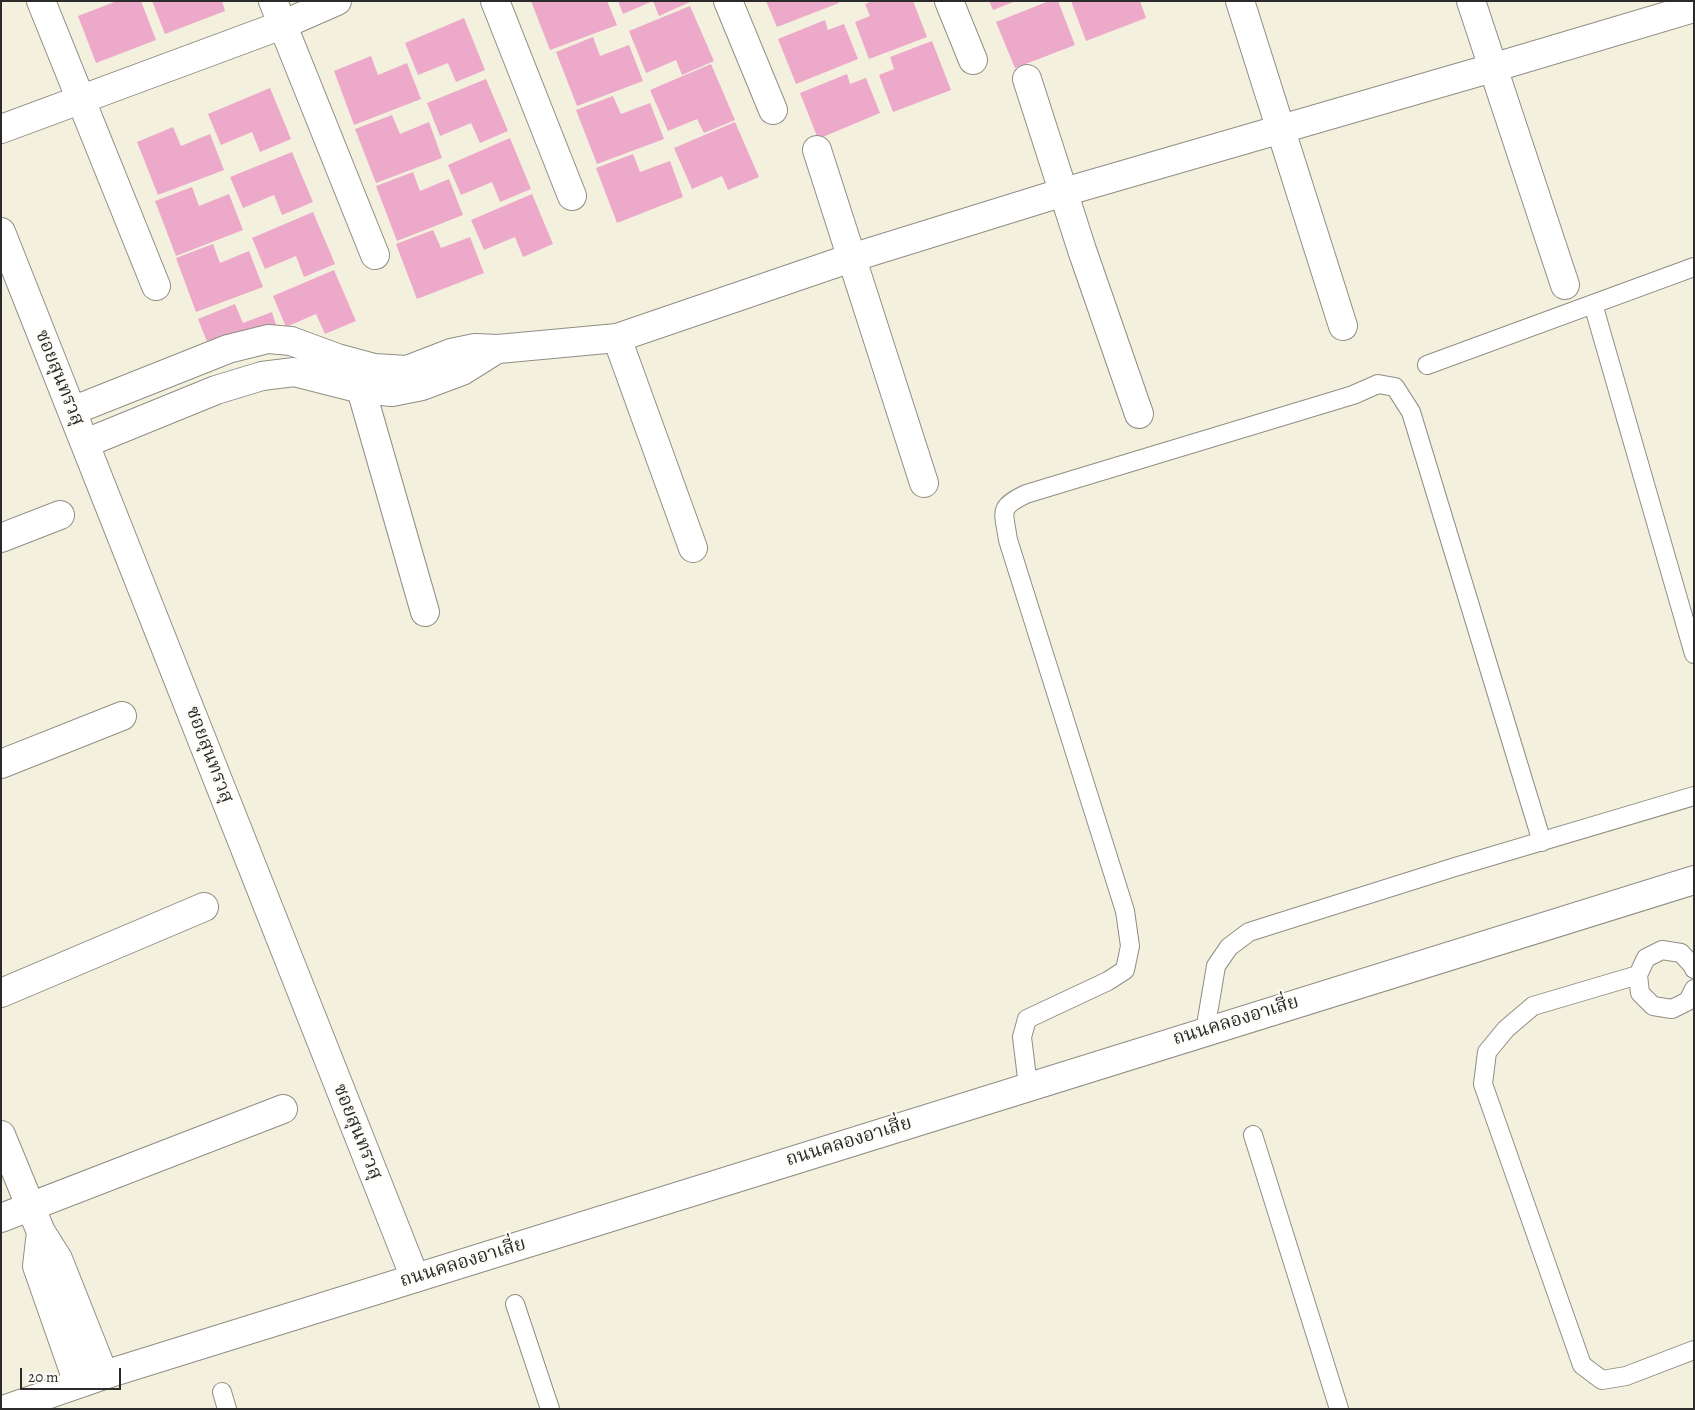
<!DOCTYPE html>
<meta charset="utf-8">
<style>
body{margin:0}
#map{position:relative;width:1695px;height:1410px;overflow:hidden;background:#f4f0de;font-family:Alegreya,serif}
canvas{display:block}
.frame{position:absolute;inset:0;border:2px solid #2b2b2b;pointer-events:none}
.scale{position:absolute;left:20px;top:1368px;width:101px;height:22px;box-sizing:border-box;border:2px solid #2b2b2b;border-top:0;padding-left:6px;font-size:15px;line-height:18px;white-space:nowrap;color:#2b2b2b;-webkit-text-stroke:4px #fdfcf7;paint-order:stroke}
</style>
<div id="map">
<canvas width="1695" height="1410"></canvas>
<div class="frame"></div>
<div class="scale">20 m</div>
</div>
<script>
const g = document.querySelector('canvas').getContext('2d');
g.lineJoin = 'round';
function fillPath(path, color) { g.fillStyle = color; g.fill(path, 'evenodd'); }
function trace(path, color, width, dash) { g.strokeStyle = color; g.lineWidth = width; g.lineCap = dash ? 'butt' : 'round'; g.setLineDash(dash || []); g.stroke(path); }
function write(font, color, halo, rows, align = 'center') {
  g.font = font + ' Alegreya,"Noto Serif Thai",serif'; g.lineWidth = 4.5; g.setLineDash([]); g.textBaseline = 'middle'; g.strokeStyle = halo; g.fillStyle = color; for (const [text, x, y, turn = 0] of rows) {
    g.save(); g.translate(x, y); g.rotate((+turn || 0) * Math.PI / 180); g.textAlign = isNaN(turn) ? turn : align; if (halo) g.strokeText(text, 0, 0); g.fillText(text, 0, 0); g.restore();
  }
}
const building = new Path2D(`
 M117,1H141L156,40L96,63L78,16Z
 M152,1H222L225,11L165,34Z
 M531,1H607L617,25L550,50Z
 M618,1H653L623,14Z
 M653,1H692L659,16Z
 M766,1H838L839,3L777,27Z
 M873,1H913L927,37L869,59L855,22L870,16L865,4Z
 M989,1H1016L993,10Z
 M1049,1H1058L1075,45L1015,68L996,22Z
 M1071,1H1140L1146,18L1086,41Z
 M690,6L714,61L682,75L676,60L646,73L629,31Z
 M464,18L485,70L456,82L448,63L418,75L405,43Z
 M825,20L828,30L844,24L858,59L796,84L778,39Z
 M593,37L600,56L629,45L643,81L577,106L556,52Z
 M932,41L951,90L893,112L879,75L894,69L890,57Z
 M371,56L378,75L407,63L421,99L354,125L334,71Z
 M711,64L735,120L704,133L697,119L668,131L650,90Z
 M847,74L850,84L866,78L880,113L818,139L800,93Z
 M486,79L508,131L480,143L471,123L440,136L427,103Z
 M270,88L291,139L260,152L252,132L221,145L208,114Z
 M613,96L621,114L650,103L664,139L597,164L576,110Z
 M392,115L400,134L429,122L442,158L376,183L355,129Z
 M735,122L759,177L728,190L722,176L692,189L674,148Z
 M173,127L181,146L210,134L224,170L158,195L137,142Z
 M510,138L531,189L500,202L492,182L461,195L448,165Z
 M292,152L313,202L282,215L274,195L243,208L230,177Z
 M633,154L640,172L670,161L683,197L617,223L596,168Z
 M413,172L420,191L449,179L463,215L397,241L376,186Z
 M192,187L199,206L229,194L243,230L176,256L155,201Z
 M532,194L553,244L523,257L515,237L484,250L471,220Z
 M313,212L335,264L304,277L296,256L265,269L252,238Z
 M433,230L441,248L470,237L484,273L417,299L396,244Z
 M213,244L220,263L249,251L263,287L196,312L176,258Z
 M334,270L356,321L325,334L316,314L286,327L273,296Z
 M235,304L243,323L272,312L278,331L212,354L198,319Z`);
const lane = new Path2D(`
 M1593,304L1694,654
 M1427,365L1694,267
 M1694,969L1693,966L1681,953L1662,950L1646,958L1638,975L1640,993L1653,1006L1672,1009L1688,1001L1694,989
 M1638,975L1533,1006L1506,1029L1487,1052L1483,1084L1582,1365L1602,1380L1626,1376L1694,1350
 M1205,1031L1216,966L1229,947L1249,932L1455,867L1694,796
 M1028,1086L1022,1037L1027,1019L1108,981L1125,970L1130,946L1125,911L1008,540C1004,511 997,508 1026,494L1353,395L1378,384L1395,387L1411,412L1542,842
 M1253,1135L1339,1409
 M515,1304L550,1409
 M222,1392L227,1409`);
const street = new Path2D(`
 M41,1L156,286
 M273,1L375,255
 M495,1L572,196
 M728,1L773,110
 M949,1L973,60
 M1240,1L1343,326
 M1471,1L1565,285
 M1027,79L1082,250L1139,414
 M1,129L282,25L337,1
 M817,150L924,483
 M1,232L415,1278
 M617,338L693,548
 M361,373V389L425,612
 M72,411L228,349L268,339L291,341L337,358L374,368L407,370L451,353L475,348L498,349L617,338L851,258L1064,192L1492,68L1694,8
 M86,443L216,390L262,376L294,372L361,389L392,392L422,386L462,371L494,351
 M1,538L60,515
 M1,764L122,716
 M1,993L204,907
 M1,1135L41,1232L58,1259L104,1375
 M1,1218L283,1109
 M41,1232L37,1266L78,1383`);
const secondary = new Path2D(`
 M6,1409L104,1375L1694,880`);
const streetNames = [
 ["ซอยสุนทรวสุ",59,378,68],
 ["ซอยสุนทรวสุ",209,755,69],
 ["ถนนคลองอาเสี่ย",1236,1021,-17],
 ["ซอยสุนทรวสุ",357,1132,68],
 ["ถนนคลองอาเสี่ย",849,1142,-17],
 ["ถนนคลองอาเสี่ย",463,1263,-17]
];
fillPath(building, '#eca9ca');
trace(lane, '#908e84', 20);
trace(street, '#908e84', 30);
trace(secondary, '#908e84', 30);
trace(lane, '#fff', 18);
trace(street, '#fff', 28);
trace(secondary, '#fff', 28);
write('19px', '#2b2b2b', '#fdfcf7', streetNames);
</script>
